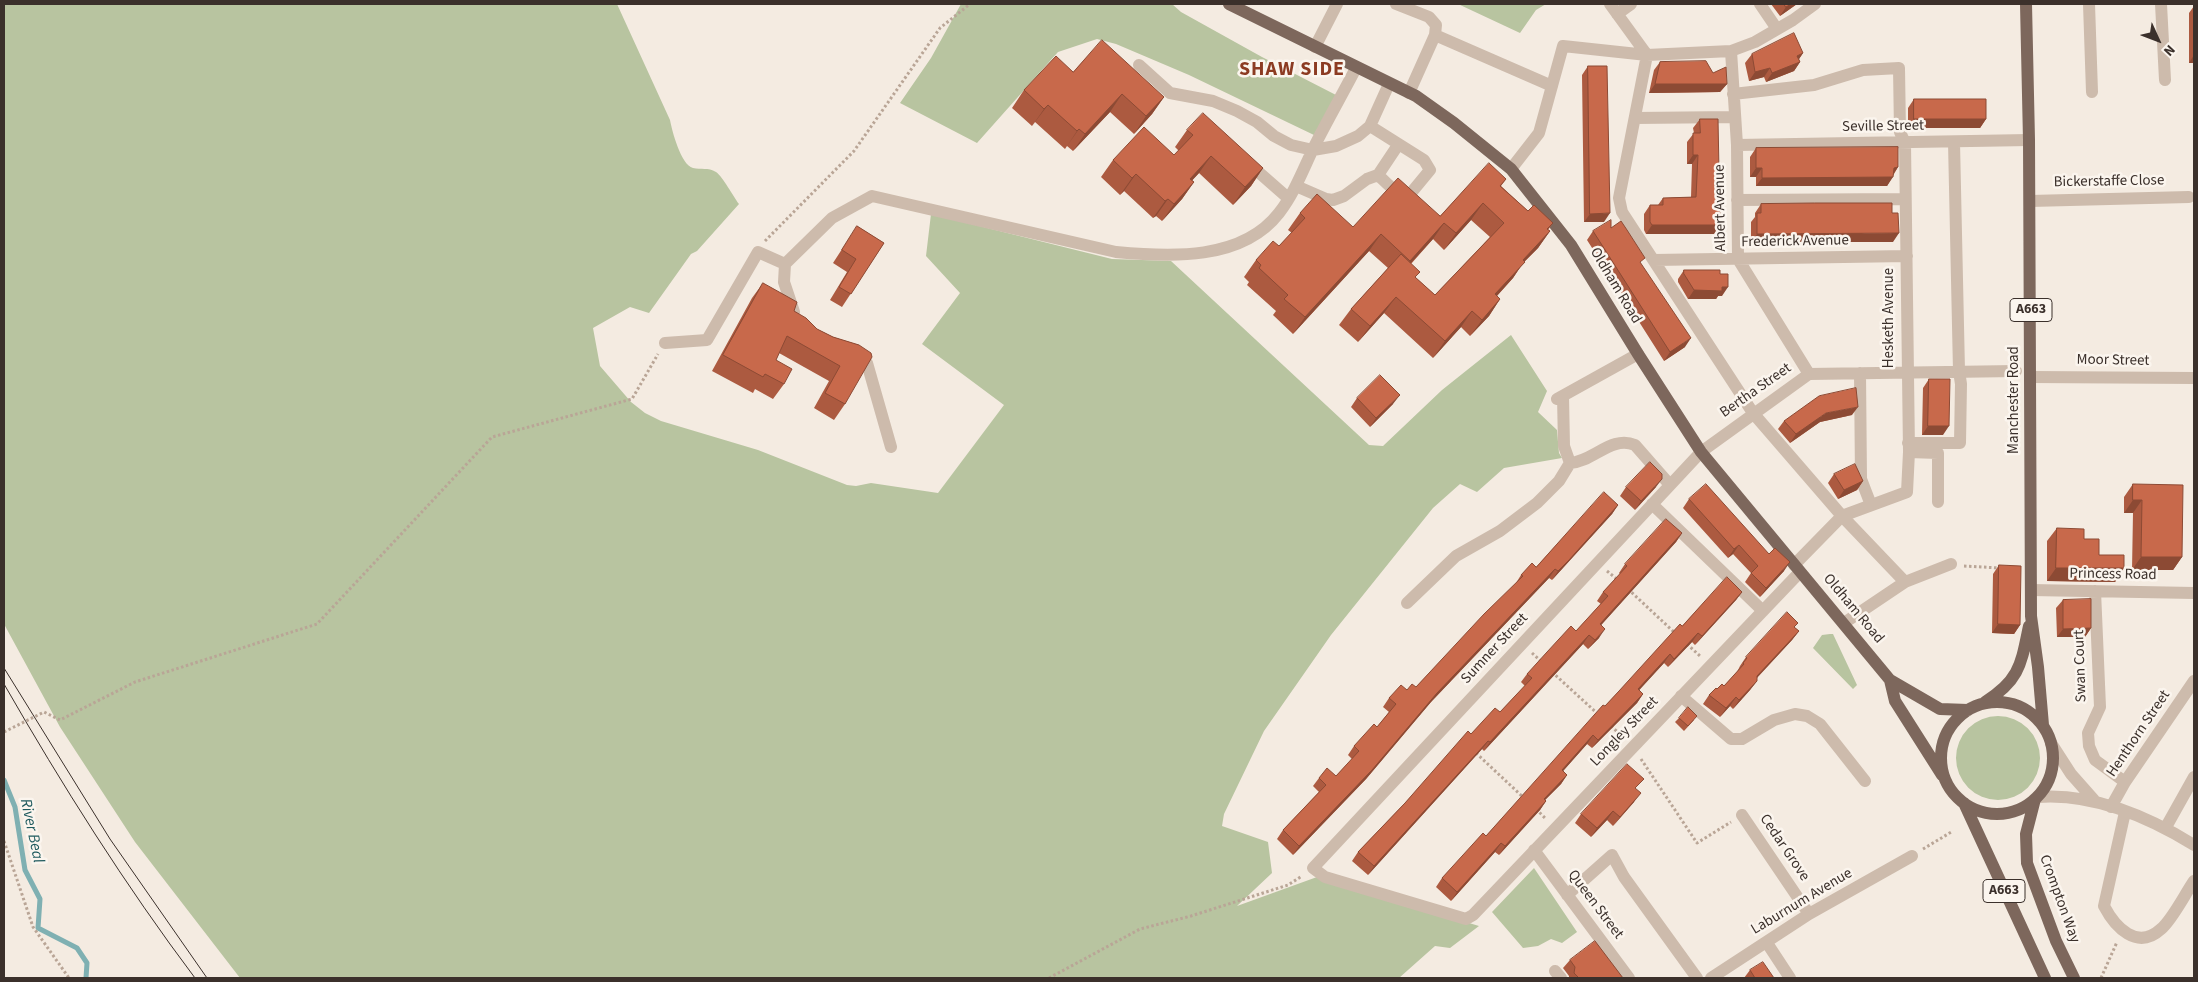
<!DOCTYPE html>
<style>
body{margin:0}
#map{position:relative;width:2198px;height:982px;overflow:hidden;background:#f4ebe1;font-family:"Source Sans 3",sans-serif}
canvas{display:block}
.frame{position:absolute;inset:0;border:5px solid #3b302b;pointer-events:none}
.north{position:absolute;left:2133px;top:15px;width:50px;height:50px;-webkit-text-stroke:4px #fbf5ee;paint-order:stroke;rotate:133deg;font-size:14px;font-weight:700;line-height:20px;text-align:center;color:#3b302b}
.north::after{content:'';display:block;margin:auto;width:18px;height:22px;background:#3b302b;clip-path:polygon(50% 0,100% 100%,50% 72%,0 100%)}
</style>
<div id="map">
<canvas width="2198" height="982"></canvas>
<div class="frame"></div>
<div class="north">N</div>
</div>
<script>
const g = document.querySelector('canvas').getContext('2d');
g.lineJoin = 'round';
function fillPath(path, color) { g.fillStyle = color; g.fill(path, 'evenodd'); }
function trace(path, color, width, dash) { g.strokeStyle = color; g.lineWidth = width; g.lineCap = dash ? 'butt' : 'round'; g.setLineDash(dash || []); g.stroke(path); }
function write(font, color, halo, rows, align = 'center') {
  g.font = font + ' "Source Sans 3",sans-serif'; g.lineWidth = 5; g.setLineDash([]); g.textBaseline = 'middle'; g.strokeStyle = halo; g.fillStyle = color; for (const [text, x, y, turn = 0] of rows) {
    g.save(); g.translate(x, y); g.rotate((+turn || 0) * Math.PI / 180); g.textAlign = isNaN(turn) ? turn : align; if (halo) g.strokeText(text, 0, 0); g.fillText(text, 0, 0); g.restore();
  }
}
const green = new Path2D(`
 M4,4H617L670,120C672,131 681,165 693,168C701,170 708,167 716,172C723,177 733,196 739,204L697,251L691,254L649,313L630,307L593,328L600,366L631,402L645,413L661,421L758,450L847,485L856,486L871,483L938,493L1004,405L922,344L960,293L926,256L931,214L1112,259L1171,261L1369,445L1383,446L1442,390L1511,335L1547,391L1538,412L1557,430L1559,453L1562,458L1504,468L1477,492L1460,484L1433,508L1331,635L1264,731L1224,814L1222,826L1268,842L1272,873L1237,906L1317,877L1479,926L1450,948L1435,946L1399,978H240L135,842L60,727L4,624Z
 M961,4H1172L1181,12L1262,57L1336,95L1314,135L1189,75L1116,44L1097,39L1058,52L977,143L900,103L931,58Z
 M1458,4H1546L1536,10L1520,33Z
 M1830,634H1833L1857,685L1853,689L1813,648L1822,635Z
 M1956 758a42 42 0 1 1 84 0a42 42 0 1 1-84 0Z
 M1534,868L1577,932L1562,943L1551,939L1538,946L1523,948L1492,912Z`);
const stream = new Path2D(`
 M4,780L15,807L25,870L40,899L38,928L77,948L87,963L86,978`);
const path = new Path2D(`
 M765,241L854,151L940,28L970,4
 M1964,566L2000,568
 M1607,571L1618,580
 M1628,589L1675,633
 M1687,644L1700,656
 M1532,653L1542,662
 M1552,672L1599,715
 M1611,726L1625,739
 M4,732L44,712L60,720L135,682L317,624L492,437L632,399L658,354
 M1476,753L1524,798
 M1641,759L1697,843L1731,822
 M1536,809L1546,819
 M4,841L33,927L69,978
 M1923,849L1953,831
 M1049,978L1140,929L1191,916L1288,885L1302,876
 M2101,978L2117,942`);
const minor = new Path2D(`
 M1396,4L1429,17L1436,25L1435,35L1409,93
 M1610,4L1647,55L1619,198L1622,212L1753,413L1842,516L1905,582
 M1760,4L1777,29
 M2089,4L2092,92
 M2161,4L2165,80
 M1617,14L1631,4
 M1435,35L1552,86
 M1315,47L1337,4
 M1731,51L1737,145L1738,259L1809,374
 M1139,65L1170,93L1213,101L1237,111L1257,122L1274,136L1291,145L1313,150L1336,146L1358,136L1370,126L1389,84
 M1733,94L1814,85L1863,70L1899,68L1900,132L1905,143L1909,452L1907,492L1842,516L1794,565
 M1635,118L1735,117
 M1370,126L1424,160L1430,170L1411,193C1399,199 1387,183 1378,175
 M1737,145L2029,140
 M1247,162L1288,198
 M1511,169L1539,133L1563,46L1647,55L1731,51L1755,42L1793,20L1815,4
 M1296,186L1326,199L1333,200L1344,196L1367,179L1378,175L1398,145
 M1737,200L1905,199
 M2030,201L2189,197
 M1654,260L1907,256
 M785,264L784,282L794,312
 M665,343L707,340L758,252L785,264L832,218L872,196L1116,252C1170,257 1242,261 1279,213C1294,194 1303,170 1313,149C1327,121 1342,95 1356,68
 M854,355L867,363L891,447
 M1860,373L1861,479L1871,505
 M2031,377L2194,378
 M1563,396L1564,446L1570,463
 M1557,399L1638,354
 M1908,443H1960L1961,384L1959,371L1954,142
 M1909,452L1938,453V502
 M1570,463C1593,462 1611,435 1635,445L1670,485
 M1652,504L1763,611
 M1800,572L1473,915L1466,919L1325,877L1313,868L1701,452L1809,374L2016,371
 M2031,590L2194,593
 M2095,591L2100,707L2088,733L2089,746L2095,760L2125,782
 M1407,603L1456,556L1500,531L1537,503L1559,481L1570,463
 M1844,623L1905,582L1951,564
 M1681,696L1731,739H1742L1774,720L1795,714L1807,716L1820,724L1865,781
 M2051,743L2071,774L2094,800
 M2038,797C2093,793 2147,816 2194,845
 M2111,807L2125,782L2194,681
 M2125,812L2104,906C2115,927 2137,951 2161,929C2172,920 2185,894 2194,881
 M1742,815L1809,914
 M2166,827L2194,777
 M1534,850L1629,978
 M1567,895L1612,855L1624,877L1697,978
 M1767,943L1790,978
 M1555,971L1561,978
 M1711,978L1809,914L1912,856`);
const major = new Path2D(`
 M1229,4L1416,96L1454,123L1511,169L1571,245L1638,354L1701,452L1890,680L1940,709L1968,710
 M2026,4L2029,140L2031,616L2038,667L2043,725
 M1890,680L1895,701L1942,775
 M1985,702C2020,680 2021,664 2029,626
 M1941 758a56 56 0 1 1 112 0a56 56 0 1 1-112 0Z
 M2035,799L2026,834L2027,863L2056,941L2074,978
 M1964,803L2045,978`);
const tram = new Path2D(`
 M4,668L110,839L207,978
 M4,684C62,785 125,885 195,978`);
const wall = new Path2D(`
 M1771,4H1797L1780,16Z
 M2194,6V63H2189V13Z
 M1803,53L1799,59L1800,62L1794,71L1766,82L1764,77L1749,81L1745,63L1752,54Z
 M1660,62L1713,73L1727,84L1720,92L1649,93L1654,70Z
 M1588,66L1604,222H1584L1582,75Z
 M1073,72L1164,97L1152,114L1134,134L1110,112L1073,151L1067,146L1065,149L1035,122L1032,126L1012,108L1024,90Z
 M1914,99L1986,119L1980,128H1908V108Z
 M1700,119L1714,234H1646L1644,230V214L1650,205H1658L1663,198L1691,197L1692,164H1687V142L1694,133L1693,128Z
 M1187,130L1263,168L1251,186L1233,205L1199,173L1192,180L1194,182L1182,199L1162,221L1156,216L1153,218L1124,191L1120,195L1101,177L1113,160L1174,155L1179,151L1175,147Z
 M1756,148L1898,167L1894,174L1887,186H1756V177H1750V157Z
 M1506,179L1501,186L1528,211L1553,223L1548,230L1550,231L1538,248L1523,263L1513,278L1497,296L1500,299L1489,316L1470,336L1461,327L1433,358L1384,313L1358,342L1339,325L1351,309L1388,268L1369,251L1293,334L1273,315L1276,311L1247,285L1249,282L1244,277L1256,260L1279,246L1292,233L1288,230L1300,213L1353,227L1440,216ZM1471,220L1490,237L1435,295L1416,278L1411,264L1433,239L1444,250Z
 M1761,204L1893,242H1751V222L1755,217V213Z
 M857,226L884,243L842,307L830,300L847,272L833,263Z
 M1611,228L1641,264L1685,347L1664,361L1587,240L1593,231Z
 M1684,270L1722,296H1718L1716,299H1688L1678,282V279Z
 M763,283L794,311L817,329L833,337L859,345L845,404L834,420L814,408L829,381L779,353L776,360L784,384L773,399L755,389L753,393L712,371L752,298Z
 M1929,379L1943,435H1922L1923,388Z
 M1357,398L1393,404L1370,427L1351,407Z
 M1852,415L1820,422L1790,443L1778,429L1784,421Z
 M1834,474L1863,481L1857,490L1838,499L1828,483Z
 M2133,484L2182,557L2173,570H2132L2133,513H2124V497Z
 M1626,487H1656L1635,510L1620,496Z
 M1689,499L1784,571L1760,597L1745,582L1751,573L1733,554L1728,558L1683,508Z
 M1618,505L1612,514L1552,580L1549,578L1431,702L1366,779L1293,855L1277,839L1283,830L1319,792L1313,786L1319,778L1336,776L1352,759L1348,755L1354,746L1377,727L1389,712L1383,707L1389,698L1407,690L1416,687L1516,583L1521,575L1536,567Z
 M2057,528L2084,539L2099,555L2124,568L2115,582L2047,581V541Z
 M1682,533L1676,542L1601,625L1599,638L1588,649L1583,644L1484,751L1482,749L1368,875L1352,861L1358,852L1471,734L1500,712L1525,686L1521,682L1527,674L1576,631L1601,604L1597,601L1603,592L1620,574L1619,573L1625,564Z
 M1999,565L2020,625L2014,634L1992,633L1993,574Z
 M1742,592L1736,600L1695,645L1692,642L1668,667L1664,663L1639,690L1643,694L1637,703L1592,748L1587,744L1563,771L1567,775L1561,784L1545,800L1546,801L1540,810L1499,855L1495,852L1451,901L1436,887L1442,878L1486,836L1605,706L1682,626Z
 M2063,600L2091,628L2085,637H2057L2056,608Z
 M1798,623L1794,627L1799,631L1792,640L1757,678V681L1750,690L1733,709L1730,706L1720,717L1703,704L1709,695L1717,689L1724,686L1737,672L1740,666L1746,657Z
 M1679,718L1694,720L1684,731L1675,722Z
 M1636,789L1634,802L1613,826L1607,820L1591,837L1575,823L1581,814Z
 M1570,960L1623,978H1569V976L1563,968Z
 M1750,970L1774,978H1744Z`);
const shadedWall = new Path2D(`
 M1791,4H1797L1780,16L1786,7Z
 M1803,53L1797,62V56Z
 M2194,55V63H2189Z
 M1800,62L1794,71L1766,82L1772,73Z
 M1770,68L1764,77L1749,81L1755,72Z
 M1655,84H1727L1720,92L1649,93Z
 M1122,94L1110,112L1073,151L1085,134Z
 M1164,97L1152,114L1134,134L1146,116Z
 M1048,105L1035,122L1032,126L1044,109Z
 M1914,119H1986L1980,128H1908Z
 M1079,129L1067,146L1065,149L1077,131Z
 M1693,155H1698L1692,164H1687Z
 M1211,156L1199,173L1178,196L1190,179Z
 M1898,167L1892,176L1894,168Z
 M1263,168L1251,186L1233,205L1245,187Z
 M1756,168H1762L1756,177H1750Z
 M1136,174L1124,191L1120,195L1132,178Z
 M1893,177L1887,186H1756L1762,178Z
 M1194,182L1182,199L1162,221L1174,204Z
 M1168,199L1156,216L1153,218L1165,201Z
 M1483,203L1471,220L1444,250L1456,233Z
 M1610,213L1604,222H1584L1590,214Z
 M1444,223L1433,239L1398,277L1410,261Z
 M1652,225H1720L1714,234H1646Z
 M1550,231L1538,248L1523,263L1513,278L1483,311L1495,294L1523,260Z
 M1899,233L1893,242H1751L1757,234Z
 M1381,234L1369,251L1293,334L1305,317Z
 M1722,287H1728L1722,296H1718L1716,299H1688L1694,290Z
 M1396,297L1384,313L1358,342L1370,326Z
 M1500,299L1489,316L1470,336L1482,320Z
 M1472,311L1461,327L1433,358L1445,341Z
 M1691,338L1685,347L1664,361L1670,352Z
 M1400,395L1393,404L1370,427L1376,418Z
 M1858,407L1852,415L1820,422L1790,443L1796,434L1826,413Z
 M1928,426H1949L1943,435H1922Z
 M1662,479L1656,487L1635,510L1641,501Z
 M1863,481L1857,490L1838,499L1844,490Z
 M2133,500H2142L2133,513H2124Z
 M1618,505L1612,514L1552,580L1558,571Z
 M1682,533L1676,542L1594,633L1600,624Z
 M1739,545L1733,554L1728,558L1734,549Z
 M2141,557H2182L2173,570H2132Z
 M1790,562L1784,571L1760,597L1766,588Z
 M2056,568H2124L2115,582L2047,581Z
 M1555,569L1549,578L1431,702L1366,779L1293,855L1299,846L1437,693Z
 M1742,592L1736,600L1695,645L1702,636Z
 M1998,624L2020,625L2014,634L1992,633Z
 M2091,628L2085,637H2057L2063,629Z
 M1605,629L1599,638L1588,649L1595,640Z
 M1799,631L1792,640L1750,685L1757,676Z
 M1698,633L1692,642L1668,667L1674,659Z
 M1589,635L1583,644L1484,751L1490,742Z
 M1670,654L1664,663L1632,698L1638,689Z
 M1757,681L1750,690L1733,709L1739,700Z
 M1643,694L1637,703L1592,748L1598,740Z
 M1736,697L1730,706L1720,717L1726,708Z
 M1593,735L1587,744L1556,779L1562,770Z
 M1488,741L1482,749L1368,875L1374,866Z
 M1567,775L1561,784L1537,808L1544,799Z
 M1641,793L1634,802L1613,826L1620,817Z
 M1546,801L1540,810L1499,855L1505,846Z
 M1613,811L1607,820L1591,837L1597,828Z
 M1501,843L1495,852L1451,901L1457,892Z`);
const building = new Path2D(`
 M1784,4H1791L1786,7Z
 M1794,33L1803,53L1797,56L1800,62L1772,73L1770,68L1755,72L1752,54Z
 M1102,40L1164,97L1146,116L1122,94L1085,134L1079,129L1077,131L1048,105L1044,109L1024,90L1056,56L1073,72Z
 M1706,61L1713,73L1726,67L1727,84H1655L1660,62Z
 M1588,66H1607L1610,213L1590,214Z
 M1914,99H1986V119H1914Z
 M1203,113L1263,168L1245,187L1211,156L1190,179L1194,182L1174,204L1168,199L1165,201L1136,174L1132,178L1113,160L1144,127L1174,155L1193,135L1187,130Z
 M1700,119H1718L1720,225H1652L1650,222V205H1663V198L1696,197L1698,155H1693V133H1700Z
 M1898,147V167L1894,168L1893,177L1762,178V168H1756V148Z
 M1489,163L1506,179L1500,186L1528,211L1534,205L1553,223L1547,229L1550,231L1523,260L1525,262L1495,294L1500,299L1482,320L1472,311L1445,341L1396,297L1370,326L1351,309L1401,254L1420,272L1415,277L1435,295L1504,223L1483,203L1456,233L1444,223L1410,261L1381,234L1305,317L1284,299L1288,295L1259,268L1261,265L1256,260L1273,241L1279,246L1305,218L1300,213L1317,194L1353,227L1398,178L1440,216Z
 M1815,203H1892V213H1898L1899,233L1757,234V213H1761V204Z
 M1611,220V228L1621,221L1627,230L1645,258L1640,262L1691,338L1670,352L1593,231Z
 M857,226L884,243L851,294L839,287L856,259L842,250Z
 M1684,270H1720V274H1728V287H1722V291L1694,290L1684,274Z
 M763,283L797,302L794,311L806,318L817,329L833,337L859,345L871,353L872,357L845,404L825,393L840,366L787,336L776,360L792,369L784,384L765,374L763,377L723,355Z
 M1380,375L1400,395L1376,418L1357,398Z
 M1929,379H1950L1949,426H1928Z
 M1856,388L1858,407L1826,413L1796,434L1784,421L1819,396Z
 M1650,462L1662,474V479L1641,501L1626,487Z
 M1855,464L1863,481L1844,490L1834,474Z
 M1706,484L1769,554L1775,548L1790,562L1766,588L1751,573L1758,566L1739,545L1734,549L1689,499Z
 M2133,484L2183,485L2182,557H2141L2142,500H2133Z
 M1604,492L1618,505L1569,560L1558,571L1555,569L1437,693L1372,770L1299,846L1283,830L1326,785L1319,778L1327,768L1336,776L1359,751L1354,746L1374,724L1377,727L1396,704L1389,698L1401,685L1407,690L1412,684L1416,687L1484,614L1523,576L1521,575L1532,563L1536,567Z
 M1666,519L1682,533L1600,624L1605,629L1595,640L1589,635L1490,742L1488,741L1374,866L1358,852L1405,803L1468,731L1471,734L1495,708L1500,712L1532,678L1527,674L1547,652L1571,626L1576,631L1608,596L1603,592L1627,566L1625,564Z
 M2057,528L2084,529V539H2099V555H2124V568H2056Z
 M1999,565L2021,566L2020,625L1998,624Z
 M1727,577L1742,592L1702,636L1698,633L1674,659L1670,654L1638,689L1643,694L1598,740L1593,735L1562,770L1567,775L1544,799L1546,801L1505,846L1501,843L1457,892L1442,878L1483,833L1486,836L1603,705L1605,706L1619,691L1680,624L1682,626Z
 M2091,599V628L2063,629V600Z
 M1787,612L1798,623L1794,627L1799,631L1757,676V681L1739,700L1736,697L1726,708L1709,695L1716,688L1717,689L1722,684L1724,686L1744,664L1743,663L1747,658L1746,657Z
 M1688,707L1697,716L1688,726L1679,718Z
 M1627,764L1644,779L1635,788L1641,793L1620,817L1613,811L1597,828L1581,814Z
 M1595,941L1623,978H1579L1574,973L1575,967L1570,960Z
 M1763,962L1774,978H1755L1750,970Z`);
const shields = [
 [2031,310,42],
 [2004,891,42]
];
const shieldNames = [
 ["A663",2031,310],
 ["A663",2004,891]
];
const streetNames = [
 ["Seville Street",1883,127,-1],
 ["Bickerstaffe Close",2109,182,-1],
 ["Albert Avenue",1721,208,-91],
 ["Frederick Avenue",1795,242,-1],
 ["Oldham Road",1615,286,59],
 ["Hesketh Avenue",1890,318,-90],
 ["Moor Street",2113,361,1],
 ["Bertha Street",1756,391,-35],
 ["Manchester Road",2015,400,-90],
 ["Princess Road",2113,575,1],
 ["Oldham Road",1853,609,50],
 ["Sumner Street",1495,649,-47],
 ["Swan Court",2081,666,-92],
 ["Longley Street",1625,732,-46],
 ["Henthorn Street",2139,734,-56],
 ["Cedar Grove",1784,848,56],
 ["Crompton Way",2059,899,70],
 ["Laburnum Avenue",1802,902,-31],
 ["Queen Street",1595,905,53]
];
const waterNames = [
 ["River Beal",31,831,78]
];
const districtNames = [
 ["SHAW SIDE",1292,71]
];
fillPath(green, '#b8c4a0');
trace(stream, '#7fb0b2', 5);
trace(path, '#b9a596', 3, [2.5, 2.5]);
trace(minor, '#cdbbac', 12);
trace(major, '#7d675c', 12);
trace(tram, '#3b302b', 1);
fillPath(wall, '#ac5a40');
fillPath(shadedWall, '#8c4a34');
fillPath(building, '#c8694b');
trace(building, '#8c4a34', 1);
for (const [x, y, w] of shields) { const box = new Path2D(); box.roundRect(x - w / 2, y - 11.5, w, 23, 4); g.fillStyle = '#fbf5ee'; g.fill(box); trace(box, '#3b302b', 1); }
write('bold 14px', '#3b302b', null, shieldNames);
write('15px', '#3b302b', '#fbf5ee', streetNames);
write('italic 16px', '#1f5a5e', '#fbf5ee', waterNames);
g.letterSpacing = '1px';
write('bold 20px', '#8c3b22', '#fbf5ee', districtNames);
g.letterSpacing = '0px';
</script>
